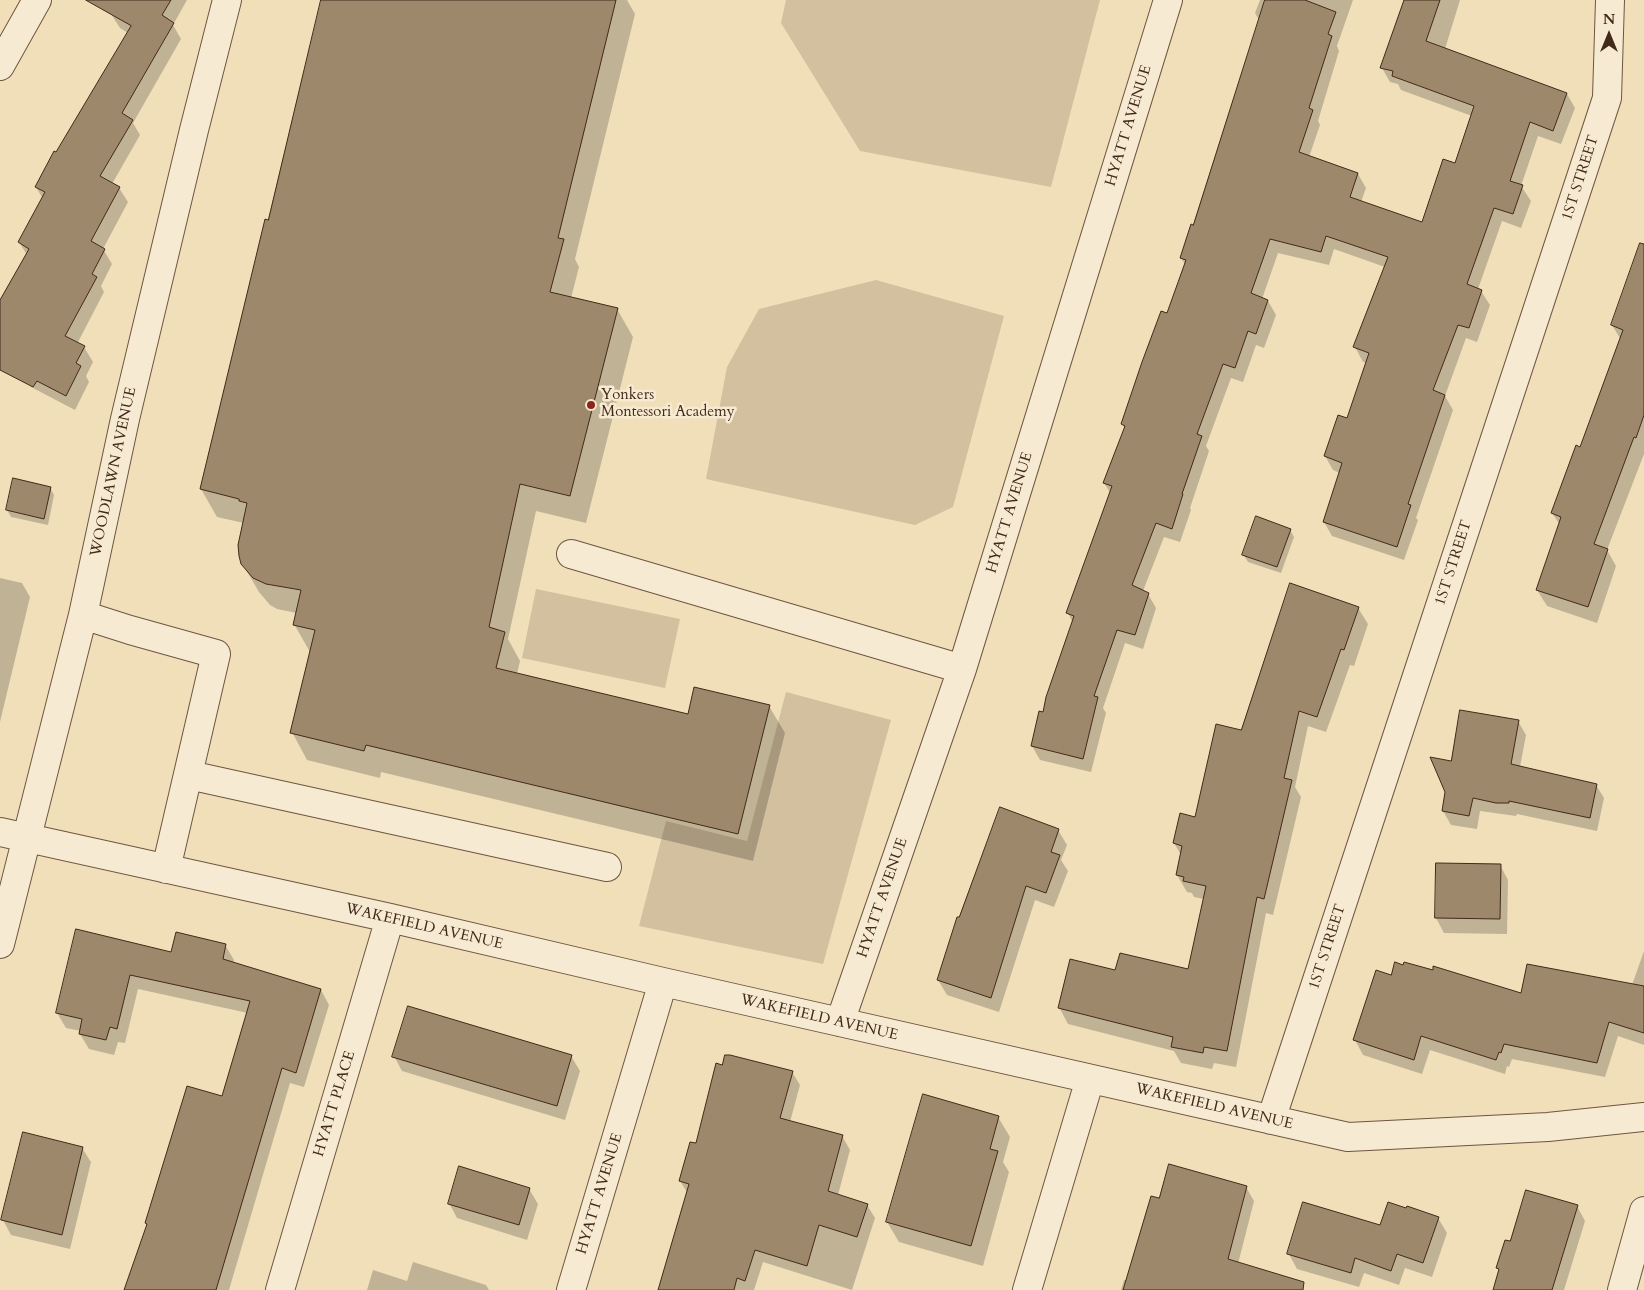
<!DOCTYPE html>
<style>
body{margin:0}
#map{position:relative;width:1644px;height:1290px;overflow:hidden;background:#f1dfb9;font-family:Cardo,serif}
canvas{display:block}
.north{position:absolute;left:1584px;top:10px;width:50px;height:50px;-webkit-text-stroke:4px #f6ead2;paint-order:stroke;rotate:0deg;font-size:14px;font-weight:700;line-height:20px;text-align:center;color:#422919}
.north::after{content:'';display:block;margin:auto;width:18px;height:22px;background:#422919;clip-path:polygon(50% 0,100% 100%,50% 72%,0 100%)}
</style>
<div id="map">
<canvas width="1644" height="1290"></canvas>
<div class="north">N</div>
</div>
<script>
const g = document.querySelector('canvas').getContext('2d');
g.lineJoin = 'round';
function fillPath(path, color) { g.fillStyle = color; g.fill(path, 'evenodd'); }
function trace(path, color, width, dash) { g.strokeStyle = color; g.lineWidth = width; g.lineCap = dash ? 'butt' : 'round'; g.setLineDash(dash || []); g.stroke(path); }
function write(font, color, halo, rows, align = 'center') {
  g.font = font + ' Cardo,serif'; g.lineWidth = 5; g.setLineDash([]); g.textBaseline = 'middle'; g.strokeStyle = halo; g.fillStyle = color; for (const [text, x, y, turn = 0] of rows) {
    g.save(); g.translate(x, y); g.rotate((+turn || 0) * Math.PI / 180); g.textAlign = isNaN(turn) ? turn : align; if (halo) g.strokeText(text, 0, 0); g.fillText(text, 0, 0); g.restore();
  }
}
const green = new Path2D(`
 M786,0H1100L1051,187L860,151L781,23Z
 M876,280L1004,316L953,507L915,525L706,479L727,367L759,309Z
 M536,589L680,619L665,688L522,658Z
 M786,692L891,720L823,964L639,926L666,821L747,841Z`);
const shadow = new Path2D(`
 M119,0H187L173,25L181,39L133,123L140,135L112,184L119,188L128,202L103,249L112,264L101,286L104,292L77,344L84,347L93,362L86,376L89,382L75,410L31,387L26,379L0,364V299L1,300L27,255L19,242L43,199L36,187L128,33L120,28L111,14Z
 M320,0H627L635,14L575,259L579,267L571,298L617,309L633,337L586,523L536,511L508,639L520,661L517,674L689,716L769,706L785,733L753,861L381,772L380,778L307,760L292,732L310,652L294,624L297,613L277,609L270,605L259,592L242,563L244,523L217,517L201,489L269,222L321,3Z
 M1260,0H1353L1337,46L1339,51L1318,121L1320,125L1309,157L1358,174L1366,188L1361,202L1423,224L1455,165L1472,116L1401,90L1398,84L1390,82L1382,68L1406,0H1460L1445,49L1567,94L1575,108L1561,144L1538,136L1521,186L1531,201L1521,228L1502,221L1478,289L1481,291L1490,305L1477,342L1466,338L1445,396L1453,410L1416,518L1418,520L1404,560L1332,536L1324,522L1340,473L1333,470L1325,456L1348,420L1367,363L1363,362L1355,347L1385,267L1334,249L1329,265L1278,253L1262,299L1268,301L1276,315L1264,348L1256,345L1243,382L1231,378L1206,446L1209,451L1190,508L1191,510L1180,542L1164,537L1143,591L1148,594L1156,608L1143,649L1125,643L1103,708L1106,713L1091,772L1040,760L1032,746L1073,623L1068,613L1111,494L1104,483L1125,428L1122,424L1168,315L1186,266L1181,258L1194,227L1259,20L1255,13Z
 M1644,271V454L1607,550L1616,566L1597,623L1547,606L1537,590L1560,525L1552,513L1581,448L1621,340L1612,325Z
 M50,488L54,495L48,525L11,517L7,510Z
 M1290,530L1294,537L1281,573L1248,562L1243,554Z
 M0,578L22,583L30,597L0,722Z
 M1358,608L1368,624L1354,666L1350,665L1326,732L1308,726L1295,787L1301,797L1273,915L1266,913L1236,1067L1214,1063L1212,1069L1181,1063L1174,1051L1068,1024L1059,1007L1116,972L1189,971L1204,899L1194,897L1192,893L1187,892L1177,875L1181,855L1174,843L1196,818L1242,731Z
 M1518,721L1526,735L1520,767L1596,785L1604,798L1597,831L1517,814L1516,816L1480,811L1477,829L1451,825L1443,811L1452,762Z
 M1058,830L1067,845L1061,860L1068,871L1054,907L1035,900L999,1012L947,995L938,980Z
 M1500,865L1508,880L1507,934L1444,933L1436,918Z
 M77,931L172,954L225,945L234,960L233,964L321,990L329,1005L304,1087L290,1083L229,1290H126L147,1226L146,1223L222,1097L248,1013L138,989L125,1043L118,1042L114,1055L89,1049L80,1034L81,1031L66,1028L57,1013Z
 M1644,951V1045L1618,1036L1605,1077L1512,1059L1509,1067L1507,1066L1505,1074L1430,1050L1422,1074L1363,1055L1355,1040L1392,976L1522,995L1632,985Z
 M394,1056H571L580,1071L565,1120L402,1071Z
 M792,1072L800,1085L790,1122L842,1136L850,1150L838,1195L867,1205L875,1218L852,1290L763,1262L754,1290H659L688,1194L680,1181L697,1145Z
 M998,1117L1010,1137L1003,1162L1009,1172L983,1266L899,1242L887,1222Z
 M82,1148L91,1162L70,1249L11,1235L3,1220Z
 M1246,1187L1254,1201L1238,1264L1272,1290H1121L1124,1280H1127L1160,1200Z
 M529,1189L538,1204L527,1240L457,1218L449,1203Z
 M1577,1206L1585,1221L1564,1290H1494L1500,1271L1498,1268L1511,1243Z
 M1438,1218L1447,1233L1432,1277L1405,1268L1399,1285L1364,1273L1359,1287L1297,1269L1289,1254Z
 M413,1262L486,1285L489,1290H367L373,1270L407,1281Z`);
const building = new Path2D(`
 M86,0H171L162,15L174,23L122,113L133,120L100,176L120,187L91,241L105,249L92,274L97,277L65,336L85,346L76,363L81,366L66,396L37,381L33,387L0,370V300L29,249L18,242L45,192L35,187L54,151L56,152L131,26Z
 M321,0H616L558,238L564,239L550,292L618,308L570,496L520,484L489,627L505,632L496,668L688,714L694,687L770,705L738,834L366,745L364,751L290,733L315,630L293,625L301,590L266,584L253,578L241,564L239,556L238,545L247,503L239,501V499L200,489L265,219L268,220Z
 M1265,0H1305L1336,12L1328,34L1332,36L1309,108L1313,110L1299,152L1358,173L1350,197L1422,222L1443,159L1455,163L1474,106L1392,76L1393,71L1380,68L1404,0H1440L1426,41L1567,93L1553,131L1530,122L1510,181L1523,185L1513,214L1494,208L1467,284L1482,290L1469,328L1458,325L1433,390L1445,395L1408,504L1411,505L1397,547L1323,522L1342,463L1324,456L1338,415L1347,418L1369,353L1353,347L1388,257L1326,236L1321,252L1270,239L1251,293L1268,300L1256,334L1248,331L1235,368L1223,364L1197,434L1202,436L1182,494H1183L1172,529L1156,523L1132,585L1149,593L1135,635L1117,630L1094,696L1098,697L1083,759L1031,746L1039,711L1043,712L1046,697L1074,616L1066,613L1112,486L1103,483L1125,426L1121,424L1142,362L1161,311L1167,313L1186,260L1180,258L1191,224L1193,225Z
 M1640,243L1644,244V415L1636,438L1634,437L1594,544L1608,549L1588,607L1536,590L1561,517L1551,513L1576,445L1580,447L1623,330L1611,325Z
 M13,478L51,487L44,519L6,510Z
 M1256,516L1291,529L1277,567L1242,555Z
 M1290,583L1359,607L1344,650L1341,649L1317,717L1299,711L1284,778L1292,780L1264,899L1257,897L1227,1051L1204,1047L1203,1053L1171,1047L1173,1037L1058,1008L1070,959L1115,970L1120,953L1188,969L1206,886L1183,881L1184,877L1176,875L1182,846L1173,843L1180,813L1195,817L1216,724L1241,730Z
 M1460,710L1519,720L1511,764L1597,784L1590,818L1509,801V803H1496L1473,798L1469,816L1442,811L1445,792L1430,757L1451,761Z
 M1000,807L1059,829L1051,852L1060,855L1046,893L1026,886L991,998L937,980L957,917H959Z
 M1436,863L1501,864L1500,919L1435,918Z
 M76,929L171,952L176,932L226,944L223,959L321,989L296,1073L282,1068L216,1290H124L147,1224L145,1223L187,1086L222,1096L250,1001L130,975L117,1029L110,1027L106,1040L79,1034L82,1019L56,1013Z
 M1395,962L1403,965L1404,962L1433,970V966L1521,993L1527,964L1644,986V1033L1609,1022L1597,1063L1504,1044L1501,1053L1499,1052L1496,1060L1421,1036L1414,1060L1353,1040L1376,970L1391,975Z
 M408,1006L572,1055L557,1106L392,1057Z
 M725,1055H730L793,1071L780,1118L843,1135L828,1191L868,1204L857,1237L819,1225L807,1266L755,1250L745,1281L737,1278L734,1290H658L689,1184L679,1181L690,1142L696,1143L716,1063L722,1065Z
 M923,1094L999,1116L990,1149L998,1151L971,1246L886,1222Z
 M23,1132L83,1147L62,1235L1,1220Z
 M1169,1164L1247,1186L1228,1259L1304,1282L1303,1290H1123L1151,1196L1159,1198Z
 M459,1166L530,1188L519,1225L448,1204Z
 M1526,1190L1578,1205L1552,1290H1493L1499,1269L1496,1268L1505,1240L1510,1241Z
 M1303,1202L1380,1225L1388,1202L1406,1208L1407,1206L1439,1217L1423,1263L1397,1254L1391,1271L1355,1258L1351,1273L1287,1254Z`);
const minor = new Path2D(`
 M0,66L37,0
 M571,554L962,669
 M83,615L130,630L216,654L166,869
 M189,775L607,867
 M0,832L390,918L663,982L1348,1137L1548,1127L1644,1117
 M0,944L83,615L125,419L194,130L227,0
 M840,1022L962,669L1168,0
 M1271,1120L1607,98L1610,0
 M280,1290L390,918
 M571,1290L663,982
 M1027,1290L1090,1079
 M1622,1290L1644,1211`);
const markers = [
 [591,405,5,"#8f2418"]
];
const streetNames = [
 ["HYATT AVENUE",1129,126,-73],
 ["1ST STREET",1581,178,-72],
 ["WOODLAWN AVENUE",114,472,-78],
 ["HYATT AVENUE",1010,513,-73],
 ["1ST STREET",1454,563,-72],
 ["HYATT AVENUE",883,898,-71],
 ["WAKEFIELD AVENUE",424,927,13],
 ["1ST STREET",1328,947,-72],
 ["WAKEFIELD AVENUE",819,1018,13],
 ["HYATT PLACE",335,1104,-73],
 ["WAKEFIELD AVENUE",1214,1107,13],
 ["HYATT AVENUE",600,1194,-73]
];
const poiNames = [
 ["Yonkers",601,396],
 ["Montessori Academy",601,413]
];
fillPath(green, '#d3c09e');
fillPath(shadow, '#0003');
fillPath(building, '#9d886c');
trace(building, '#422919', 1);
trace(minor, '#6e5641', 30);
trace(minor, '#f6ead2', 28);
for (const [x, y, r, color] of markers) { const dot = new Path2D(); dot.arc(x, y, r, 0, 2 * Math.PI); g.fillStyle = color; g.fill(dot); trace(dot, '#f6ead2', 2); }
write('15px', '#422919', '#f6ead2', streetNames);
write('15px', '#422919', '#f6ead2', poiNames, 'left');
</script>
